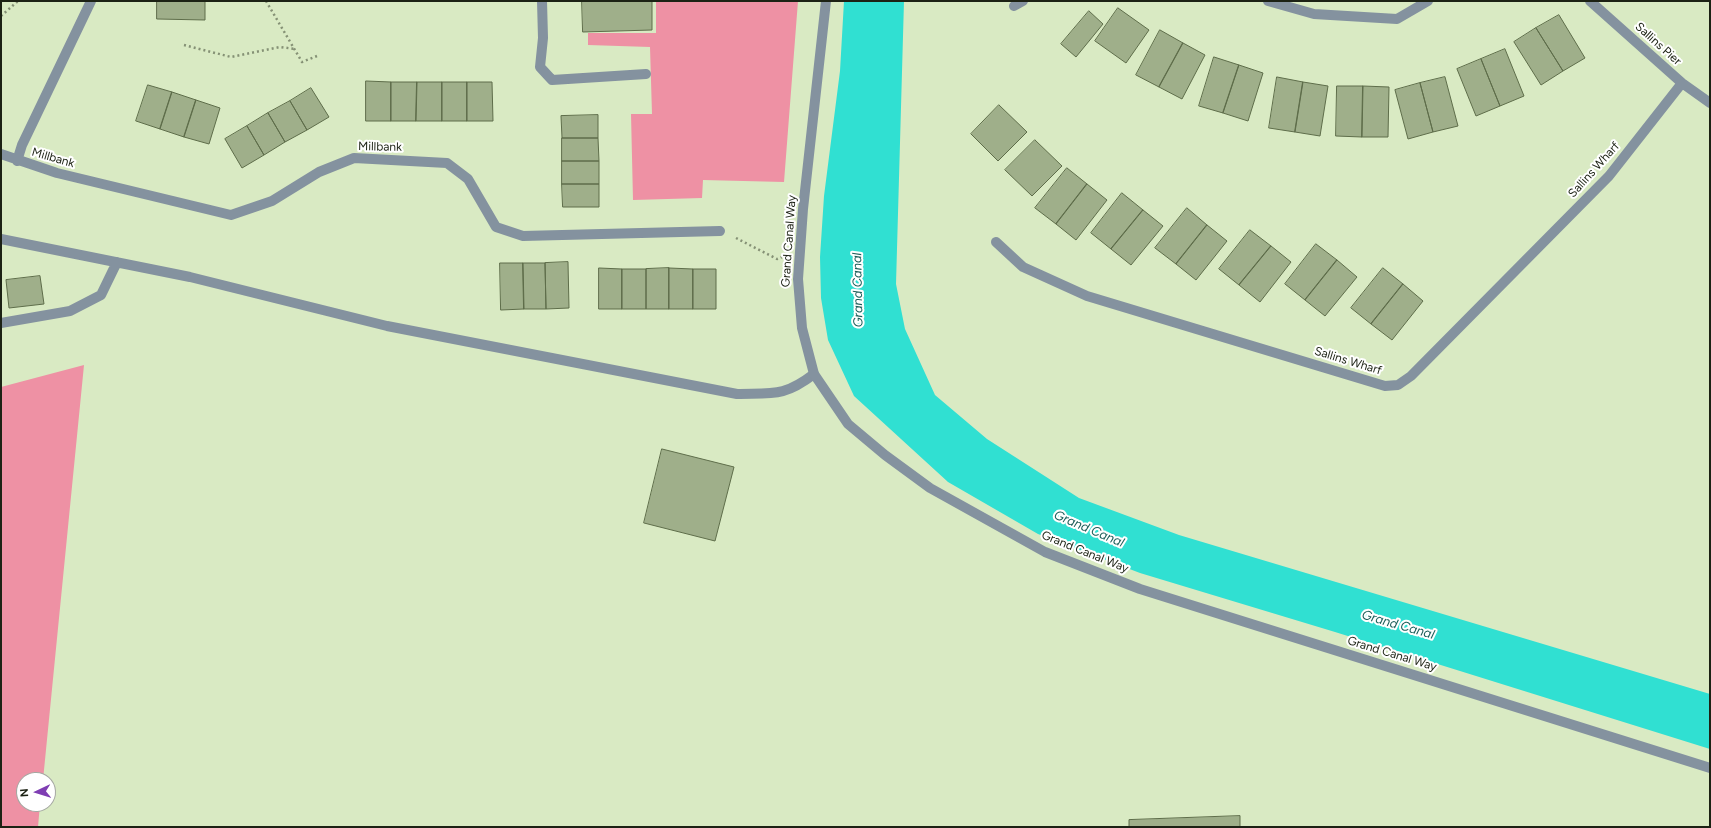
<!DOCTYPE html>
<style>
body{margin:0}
#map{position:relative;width:1711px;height:828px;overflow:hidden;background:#d9eac3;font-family:Figtree,sans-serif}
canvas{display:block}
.frame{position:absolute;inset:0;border:2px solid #1c2214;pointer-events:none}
.north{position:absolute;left:16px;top:772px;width:40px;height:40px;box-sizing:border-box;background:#fff;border:1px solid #a4a7a1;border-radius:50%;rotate:266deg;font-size:11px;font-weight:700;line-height:16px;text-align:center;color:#1c2214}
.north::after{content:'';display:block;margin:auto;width:14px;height:18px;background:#7f3eb3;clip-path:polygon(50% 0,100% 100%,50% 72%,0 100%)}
</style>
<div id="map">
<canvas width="1711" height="828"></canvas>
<div class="frame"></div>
<div class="north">N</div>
</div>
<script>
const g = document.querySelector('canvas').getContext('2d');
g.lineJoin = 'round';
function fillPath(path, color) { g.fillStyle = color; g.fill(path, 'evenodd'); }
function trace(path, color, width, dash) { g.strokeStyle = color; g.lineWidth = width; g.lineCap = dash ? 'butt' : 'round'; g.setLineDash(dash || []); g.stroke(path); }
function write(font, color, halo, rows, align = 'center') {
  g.font = font + ' Figtree,sans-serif'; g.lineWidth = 4; g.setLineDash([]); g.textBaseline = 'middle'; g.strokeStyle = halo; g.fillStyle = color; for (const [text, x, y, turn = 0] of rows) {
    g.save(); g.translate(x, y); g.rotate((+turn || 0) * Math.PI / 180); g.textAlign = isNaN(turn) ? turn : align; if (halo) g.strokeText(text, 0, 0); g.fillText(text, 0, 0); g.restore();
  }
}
const green = new Path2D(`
 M656,1H798L784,182L703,180L702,198L633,200L631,114H652L650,47L588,45V33H656Z
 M84,365L43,780H24V804H40L38,827H1V387Z`);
const water = new Path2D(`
 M844,1H904L896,284L905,329L935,395L987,439L1079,498L1179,535L1710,694V749L1335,632L1140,573L1038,534L948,482L854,396L828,340L821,298L820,257L824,196L840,71Z`);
const building = new Path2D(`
 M157,1H205V20L157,19Z
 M582,1H652V30L583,32Z
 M1118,8L1149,30L1126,63L1095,41Z
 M1089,11L1103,24L1076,57L1061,44Z
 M1559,15L1585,58L1563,71L1536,28Z
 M1536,28L1563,71L1541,85L1514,42Z
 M1160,30L1183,43L1159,87L1136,75Z
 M1183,43L1205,55L1182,99L1159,87Z
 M1505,49L1524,96L1500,106L1481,59Z
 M1214,57L1239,65L1223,113L1199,106Z
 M1481,59L1500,106L1476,116L1457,69Z
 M1239,65L1263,73L1248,121L1223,113Z
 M1277,77L1303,82L1295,132L1269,128Z
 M1445,77L1458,126L1433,132L1420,83Z
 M366,81L391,82V121H366Z
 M391,82H417L416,121H391Z
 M417,82H442V121H416Z
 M442,82H467V121H442Z
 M467,82H492L493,121H467Z
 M1303,82L1328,86L1320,136L1295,132Z
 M1420,83L1433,132L1408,139L1395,90Z
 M148,85L172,92L160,129L136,121Z
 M1337,86H1363L1362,137L1336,136Z
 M1363,86L1389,87L1388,137H1362Z
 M311,88L329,117L307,130L290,101Z
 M172,92L196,100L184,137L160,129Z
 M196,100L220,108L209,144L184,137Z
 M290,101L307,130L285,142L268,113Z
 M999,105L1027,132L998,161L971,134Z
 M268,113L285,142L264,155L247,126Z
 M598,115V138H562L561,116Z
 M247,126L264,155L242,168L225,139Z
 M562,138H598L599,161H562Z
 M1035,140L1062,166L1032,196L1005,170Z
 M562,161H599V184H562Z
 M1067,168L1087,184L1056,224L1035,208Z
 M562,184H599V207H563Z
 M1087,184L1107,200L1076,240L1056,224Z
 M1122,193L1143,210L1111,249L1091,233Z
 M1187,208L1207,225L1176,264L1155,248Z
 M1143,210L1163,226L1131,265L1111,249Z
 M1207,225L1227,241L1196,280L1176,264Z
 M1250,230L1271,246L1239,285L1219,269Z
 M1316,244L1337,260L1305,300L1285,284Z
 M1271,246L1291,262L1260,302L1239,285Z
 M1337,260L1357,277L1325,316L1305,300Z
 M568,262L569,308L546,309L545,263Z
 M500,263H523L524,309L501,310Z
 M523,263H545L546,309H524Z
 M599,268L622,269V309H599Z
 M669,268V309H646V269Z
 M669,268L693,269V309H669Z
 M1383,268L1403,284L1371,324L1351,308Z
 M622,269H646V309H622Z
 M693,269H716V309H693Z
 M40,276L44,304L9,308L6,280Z
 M1403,284L1423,301L1392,340L1371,324Z
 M662,449L734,467L715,541L644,523Z
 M1240,816V827H1129V820Z`);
const path = new Path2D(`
 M266,1L302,62L317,56
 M1,16L18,1
 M184,45L231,57L280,47L295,49
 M736,238L777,259L782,257`);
const lane = new Path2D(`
 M1,239L190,277L387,326L737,394C773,393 784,397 814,374
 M1,323L70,311L101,295L117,262`);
const street = new Path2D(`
 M542,1L543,38L540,67L552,80L646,74
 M826,1L803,209L798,279L802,328L814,374L848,424L885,455L930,488L1045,552L1140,589L1710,768
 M1268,1L1314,14L1397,19L1428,1
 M1590,1L1682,83L1710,103
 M1014,6L1023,1
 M1,154L57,173L231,215L272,201L319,172L354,158L447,163L468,179L496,227L523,236L720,231
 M17,161L22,145L91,1
 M996,242L1023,267L1087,296L1385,386L1398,385L1411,376L1609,176L1682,83`);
const streetNames = [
 ["Sallins Pier",1658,44,42],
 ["Millbank",380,147,1],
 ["Millbank",53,158,16],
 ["Sallins Wharf",1594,170,-48],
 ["Grand Canal Way",789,241,-86],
 ["Sallins Wharf",1348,361,17],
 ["Grand Canal Way",1085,552,22],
 ["Grand Canal Way",1392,654,17]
];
const waterNames = [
 ["Grand Canal",858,290,-91],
 ["Grand Canal",1089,529,23],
 ["Grand Canal",1398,625,16]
];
fillPath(green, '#ee91a4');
fillPath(water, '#30e0d2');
fillPath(building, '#9faf8a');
trace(building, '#5e6d4a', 1);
trace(path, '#859175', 2.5, [2, 3]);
trace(lane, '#84929f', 10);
trace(street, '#84929f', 10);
write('12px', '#1c2214', '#fff', streetNames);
write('italic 13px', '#1c5e59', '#fff', waterNames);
</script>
